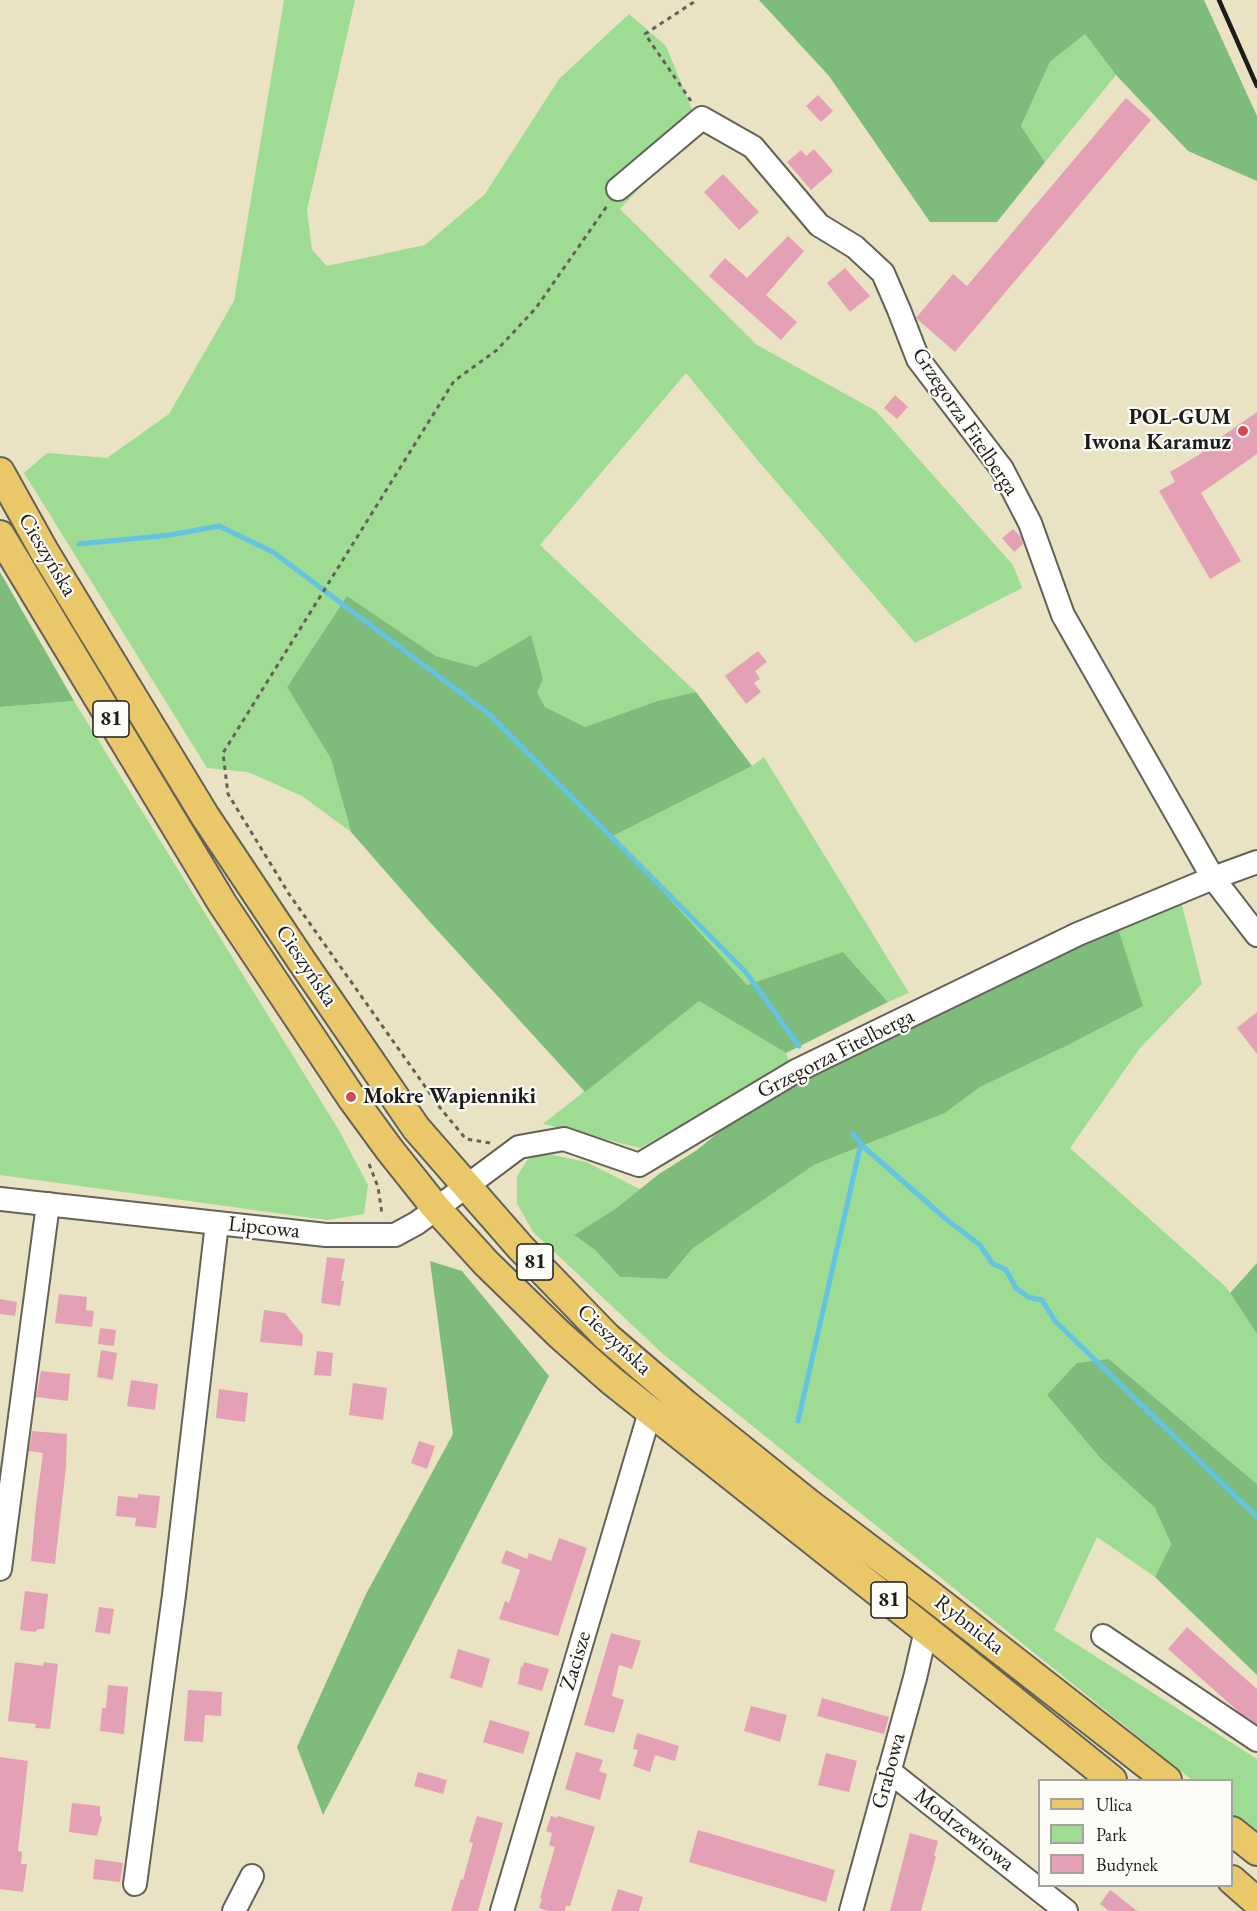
<!DOCTYPE html>
<meta charset="utf-8">
<style>
body{margin:0}
#map{position:relative;width:1257px;height:1911px;overflow:hidden;background:#e9e3c3;font-family:"EB Garamond",serif}
canvas{display:block}
.legend{position:absolute;left:1038px;top:1779px;width:195px;height:108px;box-sizing:border-box;background:#fdfcf7;border:2px solid #a3a29f;margin:0;padding:8px 10px;list-style:none;font-size:18px;color:#1c1c1c}
.legend li{display:flex;align-items:center;gap:12px;height:30px}
.legend b{width:30px;border:2px solid #a3a29f}
</style>
<div id="map">
<canvas width="1257" height="1911"></canvas>
<ul class="legend">
<li><b style="height:8px;background:#eac769"></b>Ulica</li>
<li><b style="height:16px;background:#9ddc92"></b>Park</li>
<li><b style="height:16px;background:#e4a0b5"></b>Budynek</li>
</ul>
</div>
<script>
const g = document.querySelector('canvas').getContext('2d');
g.lineJoin = 'round';
function fillPath(path, color) { g.fillStyle = color; g.fill(path, 'evenodd'); }
function trace(path, color, width, dash) { g.strokeStyle = color; g.lineWidth = width; g.lineCap = dash ? 'butt' : 'round'; g.setLineDash(dash || []); g.stroke(path); }
function write(font, color, halo, rows, align = 'center') {
  g.font = font + ' "EB Garamond",serif'; g.lineWidth = 4.5; g.setLineDash([]); g.textBaseline = 'middle'; g.strokeStyle = halo; g.fillStyle = color; for (const [text, x, y, turn = 0] of rows) {
    g.save(); g.translate(x, y); g.rotate((+turn || 0) * Math.PI / 180); g.textAlign = isNaN(turn) ? turn : align; if (halo) g.strokeText(text, 0, 0); g.fillText(text, 0, 0); g.restore();
  }
}
const green = new Path2D(`
 M284,0H355L307,210L312,250L327,266L425,245L485,194L559,79L629,14L666,46L698,124L620,209L757,345L876,411L1013,565L1022,588L915,643L760,463L686,373L540,545L696,692L657,701L585,727L545,707L537,692L531,635L476,667L436,656L347,596L287,687L331,759L351,832L302,796L248,772L207,768L24,473L47,453L107,458L169,414L234,301Z
 M1085,34L1116,75L1045,162L1021,126L1050,62Z
 M74,701L340,1132L368,1185L364,1214L327,1220L0,1175V707Z
 M764,757L909,993L888,1002L843,952L747,985L613,836L752,766Z
 M1181,901L1202,984L1140,1048L1070,1148L1226,1287L1257,1334V1484L1109,1359L1047,1395L1101,1459L1155,1508L1171,1544L1155,1577L1097,1537L1054,1630L1257,1759V1833L1232,1813V1780H1192L663,1354L533,1232L517,1203V1176L528,1159L544,1153L586,1162L640,1189L615,1209L574,1235L595,1250L620,1277L667,1279L692,1249L814,1165L945,1113L980,1087L1062,1048L1118,929Z
 M699,1001L786,1053L790,1065L640,1148L543,1124Z`);
const forest = new Path2D(`
 M759,0H1204L1257,116V181L1188,151L1116,75L1085,34L1050,62L1021,126L1045,162L997,222H930L829,76Z
 M0,572L74,701L0,707Z
 M347,596L436,656L476,667L531,635L543,679L537,692L545,707L585,727L657,701L696,692L752,766L613,836L747,985L843,952L888,1002L786,1053L699,1001L585,1092L428,920L351,832L331,759L287,687Z
 M1118,929L1143,1006L1062,1048L980,1087L945,1113L814,1165L692,1249L667,1279L620,1277L595,1250L574,1235L615,1209L659,1174L697,1150L744,1111L777,1087L1006,977Z
 M430,1261L462,1271L549,1376L323,1815L297,1747L366,1594L453,1434Z
 M1257,1263V1334L1230,1293Z
 M1109,1359L1257,1484V1675L1155,1577L1171,1544L1155,1508L1101,1459L1047,1395L1077,1363Z`);
const stream = new Path2D(`
 M79,544L170,535L219,526L273,552L489,714L745,971L799,1046
 M853,1134L865,1148L946,1219L980,1245L992,1263L1006,1270L1016,1288L1028,1297L1042,1300L1055,1321L1257,1517
 M798,1421L861,1143`);
const building = new Path2D(`
 M818,95L833,111L821,122L806,106Z
 M1126,98L1151,120L955,352L916,318L953,274L967,286Z
 M814,149L833,171L811,190L787,162L801,150L806,156Z
 M723,174L759,212L739,230L704,192Z
 M788,236L804,251L766,295L797,322L781,340L709,276L725,258L747,278Z
 M845,268L870,296L850,312L827,283Z
 M895,395L908,407L897,419L884,408Z
 M1257,412V454L1201,493L1241,561L1210,579L1159,491L1175,482L1170,472L1202,453L1201,451Z
 M1013,529L1021,537L1023,544L1014,552L1002,538Z
 M758,651L767,662L755,671L760,679L754,683L761,692L746,704L725,676Z
 M1257,1012V1054L1237,1028Z
 M327,1257L345,1259L341,1281H344L340,1306L321,1303Z
 M59,1294L87,1297L86,1310L94,1311L92,1327L55,1323Z
 M0,1299L17,1302L15,1316L0,1314Z
 M264,1310L285,1313L303,1335L302,1346L260,1342Z
 M100,1328L116,1330L114,1346L98,1344Z
 M101,1350L117,1353L113,1380L97,1377Z
 M317,1351L333,1353L331,1376L314,1375Z
 M41,1371L70,1374L68,1401L36,1397Z
 M131,1380L158,1384L155,1410L127,1406Z
 M353,1383L387,1388L383,1420L349,1415Z
 M219,1389L248,1393L245,1422L216,1418Z
 M32,1431L67,1434L66,1467L55,1564L31,1561L36,1505L43,1453L29,1451Z
 M419,1441L435,1446L427,1469L411,1463Z
 M138,1494L160,1496L156,1528L135,1526L136,1518L116,1516L118,1496L138,1498Z
 M559,1538L587,1548L558,1636L499,1619L505,1601L509,1603L520,1570L501,1563L506,1550L527,1559L529,1553L551,1561Z
 M25,1591L48,1594L44,1629H38L35,1632L20,1630Z
 M99,1607L114,1609L110,1634L95,1632Z
 M1187,1627L1257,1689V1724L1239,1712L1168,1649Z
 M611,1633L641,1641L632,1669L619,1665L612,1696L624,1700L614,1733L584,1725Z
 M458,1649L490,1659L482,1688L450,1678Z
 M15,1662L43,1666L44,1662L58,1664L50,1729L35,1728L36,1724L8,1721Z
 M524,1662L549,1669L542,1691L518,1684L521,1666L523,1667Z
 M108,1685L128,1687L124,1734L100,1731L102,1708H106Z
 M188,1690L222,1692L221,1716L205,1715L203,1742L184,1741Z
 M822,1698L889,1717L884,1734L817,1716Z
 M751,1706L787,1715L780,1742L744,1731Z
 M490,1720L530,1732L523,1754L483,1742Z
 M637,1733L679,1746L675,1761L655,1755L650,1772L633,1766L638,1750L633,1749Z
 M576,1752L603,1760L599,1771L607,1774L600,1800L565,1789Z
 M826,1753L857,1761L849,1792L818,1785Z
 M0,1757L28,1761L18,1851L22,1852L21,1864H27L23,1892L0,1889Z
 M418,1772L447,1780L443,1794L414,1786Z
 M72,1803L100,1806V1815L102,1818L97,1836L69,1832Z
 M477,1816L503,1823L478,1911H451L461,1879L463,1880L473,1843L469,1842Z
 M551,1816L557,1818L558,1816L595,1827L570,1906H566L565,1911H548L539,1908L542,1898H540L555,1847L549,1845L552,1833L546,1831Z
 M698,1830L835,1870L826,1902L689,1862Z
 M910,1833L938,1841L934,1856H936L921,1911H890Z
 M95,1859L123,1863L120,1882L93,1879Z
 M618,1889L643,1897L639,1911H611Z
 M1110,1890L1117,1895L1137,1911H1109L1100,1904Z`);
const path = new Path2D(`
 M691,101L645,34L697,0
 M490,1143L466,1139L441,1109L289,894L228,794L223,753L454,381L497,350L536,308L607,206
 M369,1164L378,1187L382,1214`);
const minor = new Path2D(`
 M618,189L702,118L753,147L819,225L855,247L883,273L899,310L918,359L1002,469L1030,523L1063,615L1213,878L1257,935
 M0,1199L326,1235H395L417,1223L519,1147L564,1139L639,1165L796,1071L1078,934L1213,878L1257,862
 M0,1569L48,1204
 M1103,1636L1257,1740
 M889,1771L1066,1911
 M135,1884L174,1595L217,1223
 M234,1911L252,1876
 M502,1911L650,1412
 M851,1911L915,1678L926,1630`);
const major = new Path2D(`
 M0,472L44,551L205,816L301,960L416,1128L520,1247L607,1337L685,1404L808,1503L930,1595L1167,1780
 M0,535L222,903L351,1097L389,1149L436,1208L486,1263L560,1335L612,1381L926,1630L1112,1780
 M1232,1831L1257,1851
 M1232,1880L1257,1902`);
const rail = new Path2D(`
 M1219,0L1257,86`);
const markers = [
 [1243,431,6,"#d1495b"],
 [351,1097,6,"#d1495b"]
];
const shields = [
 [111,719,36],
 [535,1262,36],
 [889,1600,36]
];
const shieldNames = [
 ["81",111,719],
 ["81",535,1262],
 ["81",889,1600]
];
const poiNames = [
 ["POL-GUM",1231,418],
 ["Iwona Karamuz",1231,443],
 ["Mokre Wapienniki",363,1097,"left"]
];
const streetNames = [
 ["Grzegorza Fitelberga",965,422,56],
 ["Cieszyńska",47,555,59],
 ["Cieszyńska",306,966,56],
 ["Grzegorza Fitelberga",836,1054,-27],
 ["Lipcowa",264,1228,6],
 ["Cieszyńska",614,1340,43],
 ["Rybnicka",969,1625,38],
 ["Zacisze",576,1661,-73],
 ["Grabowa",889,1771,-75],
 ["Modrzewiowa",964,1830,38]
];
fillPath(green, '#9ddc92');
fillPath(forest, '#7ebc7c');
trace(stream, '#64c2e2', 5);
fillPath(building, '#e4a0b5');
trace(minor, '#646256', 26);
trace(major, '#646256', 32);
trace(path, '#646256', 3, [4.5, 4.5]);
trace(minor, '#fff', 22);
trace(major, '#eac769', 28);
trace(rail, '#1c1c1c', 4.5);
for (const [x, y, r, color] of markers) { const dot = new Path2D(); dot.arc(x, y, r, 0, 2 * Math.PI); g.fillStyle = color; g.fill(dot); trace(dot, '#fdfcf7', 2); }
for (const [x, y, w] of shields) { const box = new Path2D(); box.roundRect(x - w / 2, y - 18, w, 36, 4.5); g.fillStyle = '#fdfcf7'; g.fill(box); trace(box, '#1c1c1c', 1.5); }
write('bold 21px', '#1c1c1c', null, shieldNames);
write('bold 22px', '#1c1c1c', '#fdfcf7', poiNames, 'right');
write('22px', '#1c1c1c', '#fdfcf7', streetNames);
</script>
